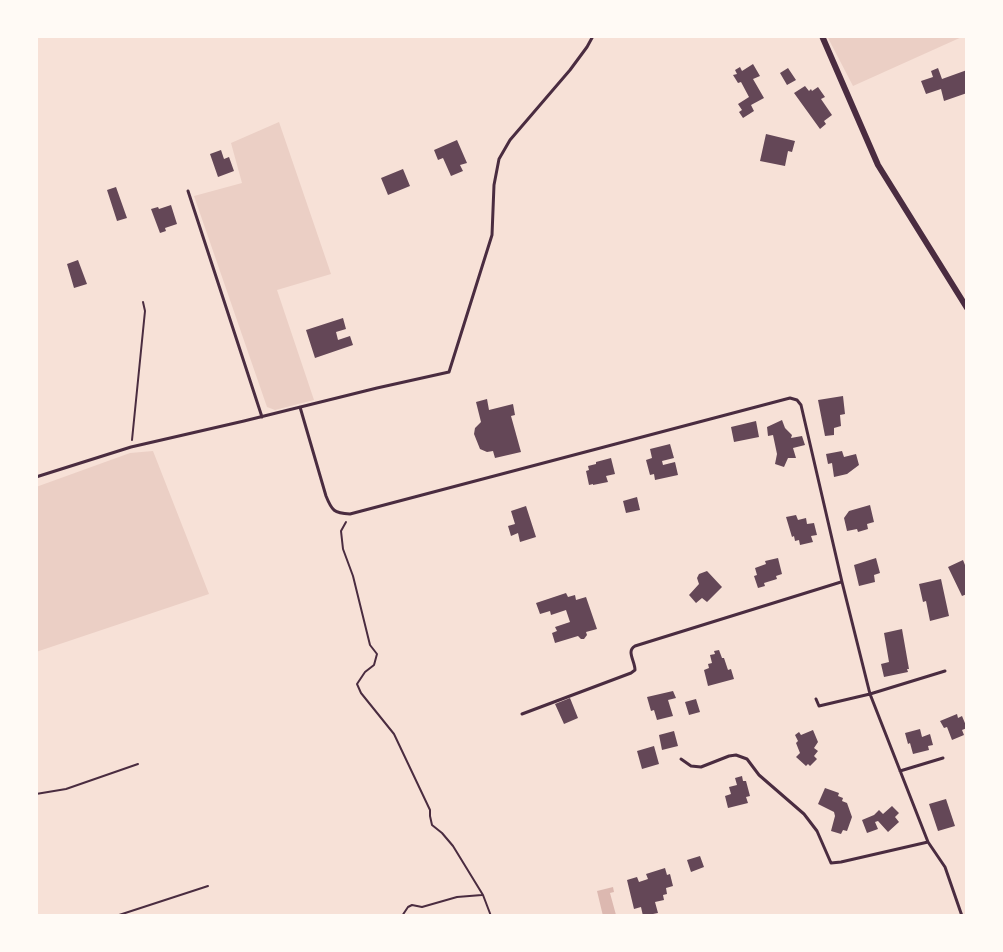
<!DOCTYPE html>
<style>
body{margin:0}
#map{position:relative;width:1003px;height:952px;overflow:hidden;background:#f7e1d7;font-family:Merriweather,serif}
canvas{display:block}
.frame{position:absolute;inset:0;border:38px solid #fffaf5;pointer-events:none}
</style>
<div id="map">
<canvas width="1003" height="952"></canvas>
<div class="frame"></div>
</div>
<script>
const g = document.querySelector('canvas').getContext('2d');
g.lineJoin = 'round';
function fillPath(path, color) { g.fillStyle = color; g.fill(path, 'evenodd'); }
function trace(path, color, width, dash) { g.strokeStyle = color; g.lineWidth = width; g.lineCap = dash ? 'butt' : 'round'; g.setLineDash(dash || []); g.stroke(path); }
const green = new Path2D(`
 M827,36H964L853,86Z
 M279,122L331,274L277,290L314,400L275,410L267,407L194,196L242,183L231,143Z
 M153,451L209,594L36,652V487L130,453Z`);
const water = new Path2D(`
 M613,887L614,892L610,893L616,915L603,916L597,891Z`);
const building = new Path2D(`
 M753,64L760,76L753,79L764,98L751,105L754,111L743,118L739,112L742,110L738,104L749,97L741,82L738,83L733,75L737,74L735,70L740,67L742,71Z
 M788,68L796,80L787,85L780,73Z
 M938,68L942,79L967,70V93L944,101L941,89L926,94L921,81L933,77L931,71Z
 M805,86L809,91L811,89L812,91L818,87L825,97L821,99L832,115L824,121L826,124L820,129L794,93Z
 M766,134L795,141L792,152L788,151L785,166L760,161Z
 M457,140L467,163L460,165L463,171L451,176L443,158L438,160L434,150Z
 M221,150L224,159L229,157L234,171L218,177L210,154Z
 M403,169L410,186L388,195L381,178Z
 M116,187L127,218L117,221L107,190Z
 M171,205L177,224L165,228L166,231L160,233L151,209L158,207L159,209Z
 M78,260L87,284L74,288L67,264Z
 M343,318L346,329L336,332L338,340L350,336L353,345L315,358L306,330Z
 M843,396L845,414L840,415L841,426L834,428V435L825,436L818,400Z
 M487,399L489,410L513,404L515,415L511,416L521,452L495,458L493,451L487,452L480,449L474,434L475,428L481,422L476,402Z
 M782,420L785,428L792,435L791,438L802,436L805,445L793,448L796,458H788L784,467L775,464L777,454L773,435L768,436L767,427Z
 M756,421L759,437L734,442L731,427Z
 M670,444L674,458L662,461L663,465L675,462L678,475L655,480L654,474L650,475L646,460L652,458L650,449Z
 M842,451L844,457L856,454L859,465L847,474L834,477L832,463L828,464L826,454Z
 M611,458L615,474L606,476L608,482L593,485V484L589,485L586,471L589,470L588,466L596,464V462Z
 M637,497L640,510L626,513L623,501Z
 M870,505L874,522L867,524L868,529L858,532L857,529L847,531L844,518L849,511Z
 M526,506L536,537L520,542L518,533L511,536L508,526L515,524L511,511Z
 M796,515L798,520L806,518L807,524L814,523L817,535L811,536L813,542L800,545L799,540L795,541L794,536L792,537L786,517Z
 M778,558L782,574L776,576L777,579L764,583L765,586L758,588L754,576L757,575L755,568L766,564L765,561Z
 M876,558L880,573L874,575L875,582L859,586L854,565Z
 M963,560L967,570V594L962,596L948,567Z
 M707,571L722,587L707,602L702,598L696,603L689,595L699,584L697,578L699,574Z
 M941,579L949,616L930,621L926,601L923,602L919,584Z
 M566,593L568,597L575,595L576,600L586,597L597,629L586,632L587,635L584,639H581L578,636L555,643L552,633L557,631L555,627L570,622L566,610L551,615L550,611L540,614L536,603Z
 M902,629L909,669H907L908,672L884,677L881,664L889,662L884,633Z
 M719,650L722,658H724L728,670L731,669L734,679L708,686L704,670L709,668L708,664L712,663L710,655L715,654L714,651Z
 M673,691L676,698L668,700L673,716L657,720L654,710L651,711L647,697Z
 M570,698L578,718L564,724L555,704Z
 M696,699L700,712L689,715L685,702Z
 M957,714L958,718L962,716L967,728L962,730L964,735L952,740L947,727L944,728L940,721Z
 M920,729L922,737L930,734L933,745L928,746L929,750L913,754L910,743L908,744L905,733Z
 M813,730L818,742L814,748L818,751L814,756L817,759L810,766L808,764L806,766L796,757L800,753L796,743L798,741L795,735L799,732L801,735Z
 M674,731L678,746L662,750L659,735Z
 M654,746L659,764L642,769L637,751Z
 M742,776L743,781H746L750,796L746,797L748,803L728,808L725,796L731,794L729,787L737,785L735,778Z
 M825,788L839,793L838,796L843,798L842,801L847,803L852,817L847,831L843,830L841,834L831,831L835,816L834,812L818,804Z
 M946,799L955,826L938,831L929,804Z
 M892,806L899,813L895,817L899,822L888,832L878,821L875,822L878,829L867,833L862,820L874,815L879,810L883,814Z
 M700,856L704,867L691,872L687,860Z
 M665,868L667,875L670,874L673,886L666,888L667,894L663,895L664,900L655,902L658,913L643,916L641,907L634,909L627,880L637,877L639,882L648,879L646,874Z`);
const path = new Path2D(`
 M132,440L145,311L143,302
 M346,522L341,531L343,549L353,576L370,645L377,654L374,665L365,672L357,684L361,693L394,734L430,810V816L432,825L442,833L453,846L483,895L491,916
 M36,794L66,789L138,764
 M116,916L208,886
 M402,916L408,907L412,905L422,907L457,897L482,895`);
const service = new Path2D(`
 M188,191L262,417
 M300,407L326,496C332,511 334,513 350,514L790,398L797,400L801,405L842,582L870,694L928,842L945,867L962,916
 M36,477L131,447L244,421L377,388L449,372L492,235L494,185L499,159L510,140L570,70L587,47L593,36
 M816,699L819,706L870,694L945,671
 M522,714L631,673L635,670C635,661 626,651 635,646L841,582
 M681,759L691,766L701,767L729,756L736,755L747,759L759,775L804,814L817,831L831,863L841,862L928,842
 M900,771L943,758`);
const minor = new Path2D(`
 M822,36L878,165L967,308`);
fillPath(green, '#ebcfc5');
fillPath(water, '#dcb8b0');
fillPath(building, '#644757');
trace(path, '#4a2c40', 2);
trace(service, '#4a2c40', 3);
trace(minor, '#4a2c40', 6);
</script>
